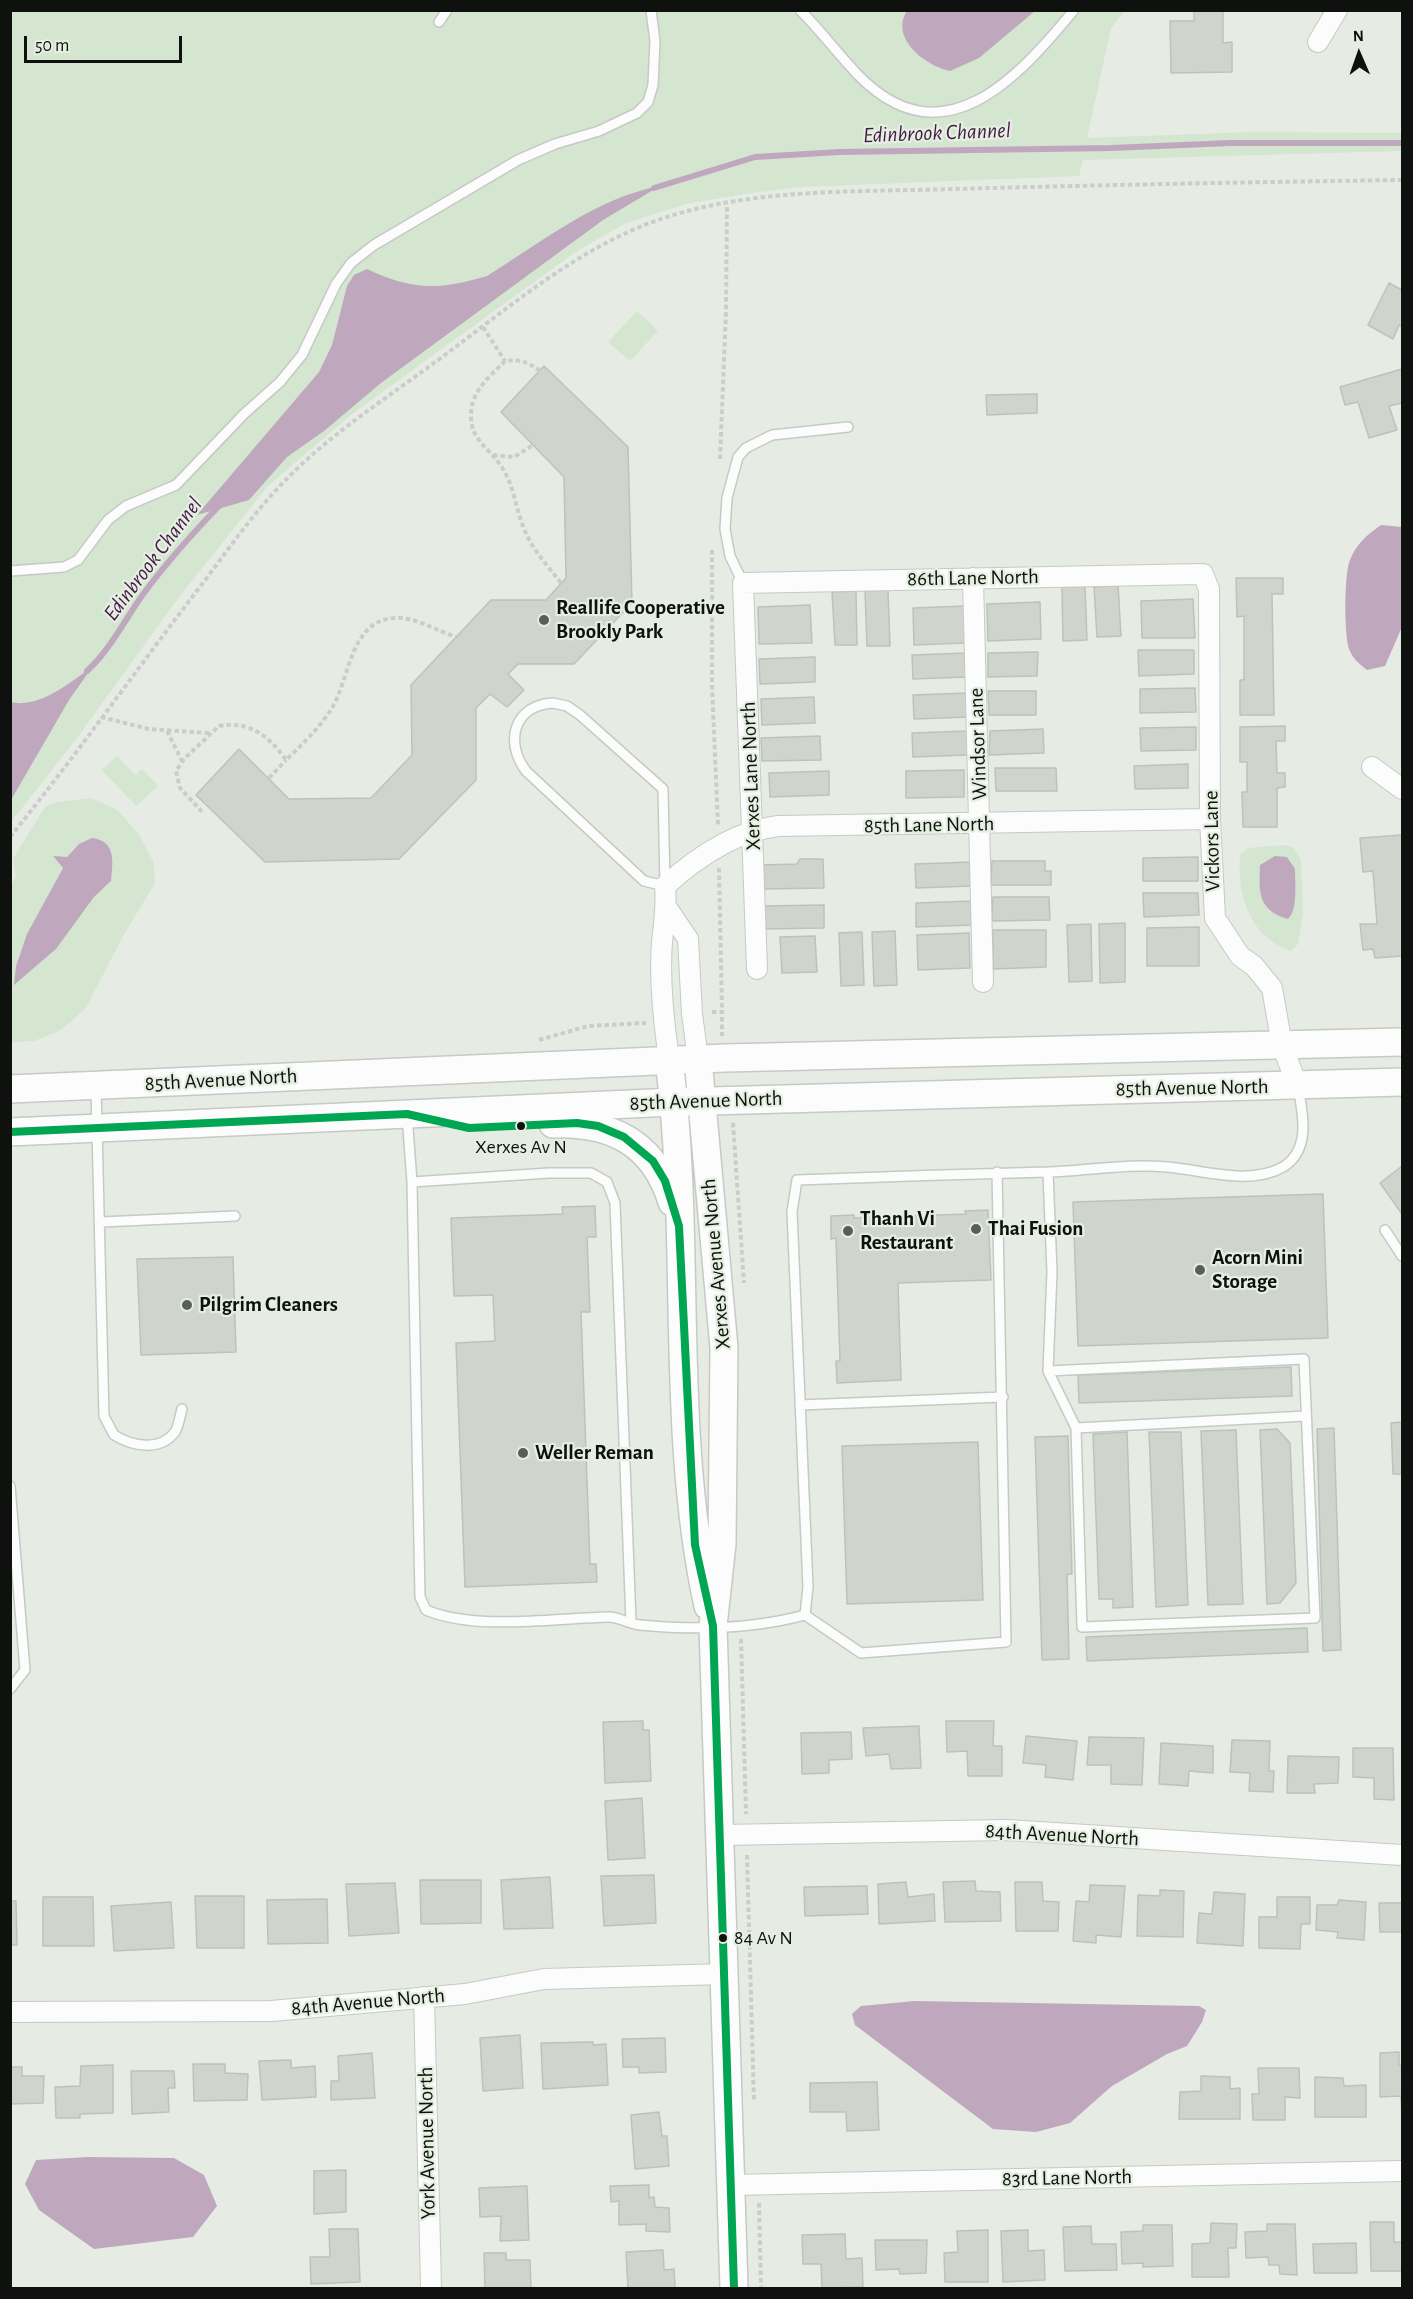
<!DOCTYPE html>
<style>
body{margin:0}
#map{position:relative;width:1413px;height:2299px;overflow:hidden;background:#e6ece4;font-family:"Alegreya Sans",sans-serif}
canvas{display:block}
.frame{position:absolute;inset:0;border:12px solid #0e110d;pointer-events:none}
.north{position:absolute;left:1329px;top:24px;width:60px;height:60px;-webkit-text-stroke:4px #e4efe1;paint-order:stroke;rotate:358deg;font-size:16px;font-weight:700;line-height:24px;text-align:center;color:#0e110d}
.north::after{content:'';display:block;margin:auto;width:21px;height:27px;background:#0e110d;clip-path:polygon(50% 0,100% 100%,50% 72%,0 100%)}
.scale{position:absolute;left:24px;top:36px;width:158px;height:27px;box-sizing:border-box;border:3px solid #0e110d;border-top:0;padding-left:8px;font-size:18px;line-height:21px;white-space:nowrap;color:#0e110d;-webkit-text-stroke:4px #e4efe1;paint-order:stroke}
</style>
<div id="map">
<canvas width="1413" height="2299"></canvas>
<div class="frame"></div>
<div class="north">N</div>
<div class="scale">50 m</div>
</div>
<script>
const g = document.querySelector('canvas').getContext('2d');
g.lineJoin = 'round';
function fillPath(path, color) { g.fillStyle = color; g.fill(path, 'evenodd'); }
function trace(path, color, width, dash) { g.strokeStyle = color; g.lineWidth = width; g.lineCap = dash ? 'butt' : 'round'; g.setLineDash(dash || []); g.stroke(path); }
function write(font, color, halo, rows, align = 'center') {
  g.font = font + ' "Alegreya Sans",sans-serif'; g.lineWidth = 4.5; g.setLineDash([]); g.textBaseline = 'middle'; g.strokeStyle = halo; g.fillStyle = color; for (const [text, x, y, turn = 0] of rows) {
    g.save(); g.translate(x, y); g.rotate((+turn || 0) * Math.PI / 180); g.textAlign = isNaN(turn) ? turn : align; if (halo) g.strokeText(text, 0, 0); g.fillText(text, 0, 0); g.restore();
  }
}
const green = new Path2D(`
 M11,11H1125L1111,28L1087,138L1252,132L1402,133V151L1083,160L1079,176L801,187L751,193L686,204L626,223L577,251L352,414L268,486L179,597L74,742L11,822Z
 M637,311L658,331L630,361L608,342Z
 M117,756L135,775L142,769L158,786L136,806L102,770Z
 M92,798L117,810L138,833L153,861L155,883L122,938L86,1008L61,1030L34,1041L11,1042L10,888L16,876L13,859L45,807L57,802ZM79,844L111,881L94,897L56,949L15,984L19,957L63,868L53,857H67Z
 M1284,845L1294,848L1301,860L1303,913L1298,944L1291,951C1249,937 1237,894 1240,855L1248,848Z`);
const water = new Path2D(`
 M907,11V10L1035,11L979,58L950,71C926,66 889,38 907,11Z
 M660,186L603,220L381,383L324,431L287,457L249,500L197,515L319,372L332,345L347,286L354,275L367,269C414,291 439,290 487,276C542,242 596,198 660,186Z
 M1381,525L1402,527V627L1385,666L1367,670C1359,664 1353,659 1349,649C1344,635 1344,573 1350,560C1356,544 1368,534 1381,525Z
 M93,666L69,700L11,800V702C39,709 71,682 93,666Z
 M92,838C116,841 113,861 111,881L94,897L56,949L14,985L16,966L27,934L63,868L53,856L67,857L79,844Z
 M1275,856L1287,857L1295,869C1295,882 1298,910 1288,919C1257,910 1259,891 1260,865Z
 M915,2001L1199,2006L1206,2010L1202,2022L1187,2046L1167,2054L1112,2086L1070,2123L1036,2132L993,2129L855,2025L852,2014L861,2006Z
 M88,2157L174,2158L204,2175L217,2206L193,2237L94,2249L39,2210L25,2184L36,2160Z`);
const stream = new Path2D(`
 M654,188L755,157L839,152L1111,148L1231,143H1402
 M87,671C111,649 125,619 144,593C167,562 192,534 219,506`);
const building = new Path2D(`
 M1194,10H1223V43L1232,42V72L1171,73L1170,21H1194Z
 M1389,283L1402,290V327L1399,325L1393,339L1368,325Z
 M544,366L628,447L632,603L574,664H518L508,674L524,690L507,707L490,694L476,708V780L399,859L265,862L196,795L239,749L289,799L371,798L412,755L411,685L491,600H546L566,578L564,477L501,412Z
 M1402,369V403L1389,406L1397,430L1369,438L1358,402L1345,405L1340,387Z
 M1037,394V413L987,415L986,395Z
 M1236,578H1283V594H1272L1274,715H1240V680H1244V616L1237,617Z
 M1118,585L1121,636L1097,637L1094,587Z
 M1085,586L1087,640L1063,641L1062,587Z
 M888,590L890,646H867L865,591Z
 M856,591L857,645H835L832,592Z
 M1193,599L1195,638H1142L1141,601Z
 M1040,602L1041,639L988,641L987,604Z
 M810,605L812,643L759,644L758,607Z
 M965,606L966,643L914,645L913,608Z
 M1138,650H1194V674L1139,676Z
 M1038,652L1037,676L988,677V653Z
 M967,653L968,677L913,679L912,655Z
 M815,657V682L760,684L759,659Z
 M1195,688L1196,712L1140,713V689Z
 M988,691H1036V715H989Z
 M968,693L969,717L914,719L913,695Z
 M814,697L815,723L762,725L761,699Z
 M1285,726V741H1276L1277,773H1285V787L1277,788V827H1243L1242,792H1247V762H1240V727Z
 M1196,727V750L1141,751L1140,728Z
 M1043,729L1044,753L989,755L990,731Z
 M968,731V755L913,757L912,733Z
 M820,736L821,760L762,761L761,738Z
 M1188,764V788L1135,789L1134,766Z
 M995,768H1056L1057,791H996Z
 M964,770V797L906,798V771Z
 M829,771V795L770,797L769,773Z
 M1402,835V956L1375,958L1373,949L1363,950L1360,924H1377L1373,871L1363,872L1360,838Z
 M1198,857V881H1143V858Z
 M800,859H823L824,888L761,889L760,865L797,864Z
 M992,861H1045V871H1051V885H991Z
 M971,862L972,886L916,888L915,864Z
 M1143,893H1198L1199,915L1144,917Z
 M993,897H1049L1050,920L992,921Z
 M972,901L973,925L916,927V903Z
 M824,905V928L763,929L762,906Z
 M1125,923V982L1100,983L1099,924Z
 M1091,924L1092,981L1069,982L1067,925Z
 M1199,927V966H1147V928Z
 M993,930H1046V967L993,969Z
 M895,931L897,985L874,986L872,932Z
 M862,932L864,985L841,986L839,933Z
 M969,933L970,968L918,970L917,935Z
 M815,936L817,972L782,973L780,937Z
 M1402,1166V1214L1380,1183Z
 M1323,1194L1328,1338L1078,1346L1073,1202Z
 M595,1206L596,1237H587L590,1312H581L590,1564H596L597,1582L465,1587L456,1343L495,1341L493,1295L454,1296L451,1218L563,1214L562,1207Z
 M988,1210L991,1280L898,1283L901,1380L837,1383L836,1361H840L836,1238L831,1239V1216L854,1215V1218L966,1214L965,1211Z
 M233,1257L236,1352L141,1355L137,1259Z
 M1291,1367L1292,1396L1079,1403L1078,1375Z
 M1402,1422V1474H1393L1391,1423Z
 M1334,1428L1341,1650L1323,1651L1317,1429Z
 M1277,1429L1290,1443L1296,1583L1280,1603L1267,1604L1260,1430Z
 M1236,1430L1243,1604L1208,1605L1201,1431Z
 M1127,1432L1133,1607L1113,1608V1599H1099L1093,1434Z
 M1149,1432H1181L1188,1605L1156,1607Z
 M1068,1436L1072,1574H1067L1069,1659L1042,1660L1035,1437Z
 M978,1442L983,1600L847,1604L842,1446Z
 M1307,1628L1308,1652L1087,1661L1086,1637Z
 M643,1721V1730H649L651,1781L605,1783L603,1722Z
 M946,1721H994L993,1746H1002V1776H968L967,1751L947,1752Z
 M919,1726L921,1768L891,1769L889,1754L866,1756L863,1728Z
 M851,1732L852,1759L829,1760V1773L802,1774L801,1733Z
 M1026,1736L1077,1741L1073,1780L1045,1777L1046,1765L1023,1763Z
 M1089,1737L1144,1738L1142,1785L1111,1784V1765H1087Z
 M1232,1740L1270,1741L1269,1771H1274L1273,1792L1249,1791L1250,1773L1230,1772Z
 M1161,1743L1213,1746V1773L1189,1771L1188,1786L1159,1784Z
 M1353,1748H1393L1394,1800L1374,1799V1778L1353,1777Z
 M1288,1756L1339,1757L1338,1783L1314,1784L1315,1793H1287Z
 M642,1798L645,1858L608,1860L605,1801Z
 M654,1875L656,1923L604,1926L601,1876Z
 M550,1877L553,1928L504,1929L501,1880Z
 M420,1880H481V1923L421,1924Z
 M975,1881L976,1891L1000,1892L1001,1921L945,1922L943,1882Z
 M906,1882L908,1897L934,1894L935,1921L879,1924L878,1884Z
 M1015,1882H1042L1043,1901L1059,1902L1058,1931H1016Z
 M395,1883L399,1933L349,1936L346,1884Z
 M1090,1885L1125,1886L1121,1937L1096,1935V1943L1073,1941L1076,1901L1089,1902Z
 M867,1886L868,1914L805,1916L804,1887Z
 M1160,1890L1184,1891L1183,1937L1137,1936L1138,1895L1160,1896Z
 M1214,1892L1245,1894L1243,1946L1197,1943L1199,1913L1212,1914Z
 M195,1896H244V1948H197Z
 M43,1897H93L94,1946H43Z
 M1277,1897H1310V1924H1301L1300,1949L1259,1948V1917H1277Z
 M327,1899L328,1943L268,1944L267,1900Z
 M1339,1900L1366,1902L1364,1940L1337,1938L1338,1932L1316,1930L1317,1905H1337Z
 M10,1901H16L17,1945H10Z
 M171,1902L174,1948L114,1951L111,1906Z
 M1379,1903H1402V1932H1380Z
 M520,2035L523,2088L483,2091L480,2038Z
 M665,2038L666,2072L639,2073V2067H623L622,2039Z
 M593,2042V2045L606,2044L608,2085L543,2089L541,2043Z
 M1399,2052V2065L1402,2066V2118L1401,2096L1380,2097V2053Z
 M372,2053L375,2098L331,2100V2081H339L338,2056Z
 M291,2060V2068L315,2066L316,2097L262,2100L259,2061Z
 M193,2064H225V2073L248,2074L247,2100L194,2101Z
 M113,2065V2113L80,2114V2118H56L55,2087L80,2086L81,2066Z
 M10,2067H22V2076H44L43,2103L10,2104Z
 M1258,2068H1299L1300,2098L1285,2097V2120H1253L1252,2094H1259Z
 M131,2071H174L175,2088H168L169,2112L132,2114Z
 M1201,2076L1230,2077V2089L1240,2088V2119H1179L1180,2092L1201,2091Z
 M1315,2077L1343,2078L1344,2086L1366,2085V2117H1315Z
 M877,2082L879,2130L847,2131L846,2112H810V2083Z
 M659,2112L662,2136H667L669,2166L635,2169L631,2115Z
 M346,2170V2212L314,2214V2171Z
 M649,2185V2198L654,2197L655,2207L669,2208L670,2232L646,2231V2224L619,2225V2201L611,2202L610,2186Z
 M527,2186L529,2240L500,2241L501,2216L480,2217L479,2188Z
 M1370,2222H1394V2242H1402V2271H1371Z
 M1211,2223L1237,2224L1236,2248H1228L1229,2277H1192V2244L1210,2243Z
 M1267,2224H1295L1297,2275L1280,2274L1279,2265H1269L1268,2257L1246,2258L1245,2232L1267,2231Z
 M1143,2225H1172L1173,2266L1143,2267V2263L1122,2264L1121,2232L1143,2231Z
 M1091,2226L1092,2244H1116L1117,2270L1065,2271L1063,2227Z
 M329,2229H358L360,2282L311,2284L310,2257H330Z
 M988,2230V2282H945L944,2253L958,2252L957,2231Z
 M1028,2230V2251L1044,2250L1045,2280L1003,2282L1001,2231Z
 M845,2234L846,2259L862,2258L863,2287L822,2288L821,2264H803L802,2235Z
 M875,2240H927L926,2273L900,2274L899,2269L876,2270Z
 M1356,2243L1357,2273H1314L1313,2244Z
 M663,2250L664,2270L674,2269L675,2288H628L626,2252Z
 M484,2253H506V2260H530L531,2288H485Z`);
const path = new Path2D(`
 M483,327L505,361
 M540,371C528,362 520,359 505,361C489,377 470,392 471,417C471,440 490,449 501,466C514,485 515,506 523,526C531,548 547,565 561,583
 M493,455L514,457L533,445
 M720,459L726,311L727,204
 M712,550V685L718,825
 M101,717L149,729L209,733
 M167,731L182,761
 M269,778L286,760
 M202,812L180,788L176,771L184,759L219,726C249,720 270,737 286,760C303,744 320,727 332,708C350,678 350,621 394,618C414,616 437,631 456,637
 M10,837C75,757 134,673 196,592C223,557 248,520 278,488C323,439 381,402 434,363C509,308 583,242 673,215C763,188 861,192 954,189C1103,185 1253,182 1402,180
 M719,868L722,1012
 M712,1012H722V1036
 M539,1040L588,1026L646,1023
 M733,1123L744,1283
 M741,1639L746,1814
 M747,1855L754,2102
 M759,2203L761,2288`);
const lane = new Path2D(`
 M800,10C821,31 838,54 858,75C943,162 1018,78 1074,10
 M439,22L447,10
 M10,571L64,567L78,560L108,520L126,506L176,485L244,414L280,382L302,355L336,284L351,263L374,245L518,160L555,144L599,131L637,113L648,102L653,85L655,41L651,10
 M743,583L730,556L725,529L727,498L738,457L746,448L772,435L848,427
 M553,703L567,706L580,715L663,789L665,886L644,881L526,771C504,742 514,705 553,703Z
 M96,1088L104,1416L114,1435C132,1446 160,1452 175,1432C179,1426 180,1415 182,1409
 M407,1115L412,1182L420,1597L426,1610C475,1631 555,1618 609,1617C619,1617 629,1624 640,1625C693,1630 753,1629 805,1615L808,1587L792,1212L797,1180C881,1177 964,1174 1048,1172C1087,1171 1128,1163 1167,1167C1203,1170 1250,1186 1283,1167C1311,1150 1303,1114 1298,1087
 M412,1182L549,1173H591L607,1182L615,1203L631,1622
 M101,1222L235,1216
 M1385,1230L1402,1256
 M1048,1371L1304,1359L1315,1618L1082,1627L1076,1428L1048,1371L1052,1272L1048,1172
 M800,1405L1003,1397
 M1076,1428L1306,1416
 M10,1486L25,1670L10,1689
 M805,1615L861,1653L1006,1642L997,1172`);
const street = new Path2D(`
 M1318,42L1337,10
 M973,578L983,982
 M1372,767L1402,789
 M667,908L688,939L692,1014L698,1059
 M757,969L743,583L1203,574L1209,589L1210,819L1215,918L1240,956L1254,966L1272,988L1282,1045L1297,1085
 M669,1060C664,1022 659,981 662,942C664,922 667,906 665,886C697,857 735,831 778,826L1210,819
 M721,1835L1007,1830L1402,1855
 M424,1997L431,2288
 M10,2012L271,2011L465,1994L544,1979L725,1974
 M731,2185L1402,2171`);
const secondary = new Path2D(`
 M698,1059L724,1348L722,1544L713,1626L734,2288
 M669,1060C692,1240 669,1427 708,1606
 M10,1089L725,1058L1402,1042
 M553,1124C612,1122 654,1143 672,1202
 M10,1132L674,1102L1402,1082`);
const bus1 = new Path2D(`
 M10,1132L407,1114L469,1128L577,1123L598,1126L624,1137L653,1161L665,1181L679,1226L695,1545L713,1626L734,2288`);
const markers = [
 [544,620,6,"#5a5e58"],
 [521,1126,5,"#0e110d"],
 [976,1229,6,"#5a5e58"],
 [848,1231,6,"#5a5e58"],
 [1200,1270,6,"#5a5e58"],
 [187,1305,6,"#5a5e58"],
 [523,1453,6,"#5a5e58"],
 [723,1938,5,"#0e110d"]
];
const busNames = [
 ["Xerxes Av N",521,1147],
 ["84 Av N",734,1938,"left"]
];
const streetNames = [
 ["86th Lane North",973,578,-1],
 ["Windsor Lane",978,744,-92],
 ["Xerxes Lane North",751,776,-92],
 ["85th Lane North",929,825,-1],
 ["Vickors Lane",1212,841,-91],
 ["85th Avenue North",221,1080,-3],
 ["85th Avenue North",1192,1088,-1],
 ["85th Avenue North",706,1101,-2],
 ["Xerxes Avenue North",716,1264,-95],
 ["84th Avenue North",1062,1835,3],
 ["84th Avenue North",368,2002,-5],
 ["York Avenue North",427,2143,-91],
 ["83rd Lane North",1067,2178,-1]
];
const poiNames = [
 ["Reallife Cooperative",556,608],
 ["Brookly Park",556,632],
 ["Thanh Vi",860,1219],
 ["Restaurant",860,1243],
 ["Thai Fusion",988,1229],
 ["Acorn Mini",1212,1258],
 ["Storage",1212,1282],
 ["Pilgrim Cleaners",199,1305],
 ["Weller Reman",535,1453]
];
const waterNames = [
 ["Edinbrook Channel",937,133,-2],
 ["Edinbrook Channel",153,559,-53]
];
fillPath(green, '#d4e5d0');
fillPath(water, '#bfa8be');
trace(stream, '#bfa8be', 6);
fillPath(building, '#cfd4cd');
trace(building, '#bdc2bc', 1.5);
trace(lane, '#c5cac4', 12);
trace(street, '#c5cac4', 22);
trace(secondary, '#c5cac4', 30);
trace(path, '#cbcdca', 4, [4.5, 3]);
trace(lane, '#fbfcfb', 9);
trace(street, '#fbfcfb', 20);
trace(secondary, '#fbfcfb', 27);
trace(bus1, '#00a651', 8);
for (const [x, y, r, color] of markers) { const dot = new Path2D(); dot.arc(x, y, r, 0, 2 * Math.PI); g.fillStyle = color; g.fill(dot); trace(dot, '#e4efe1', 2); }
write('20px', '#0e110d', '#e4efe1', busNames);
write('21px', '#0e110d', '#e4efe1', streetNames);
write('bold 21px', '#0e110d', '#e4efe1', poiNames, 'left');
write('italic 22px', '#441845', '#e4efe1', waterNames);
</script>
